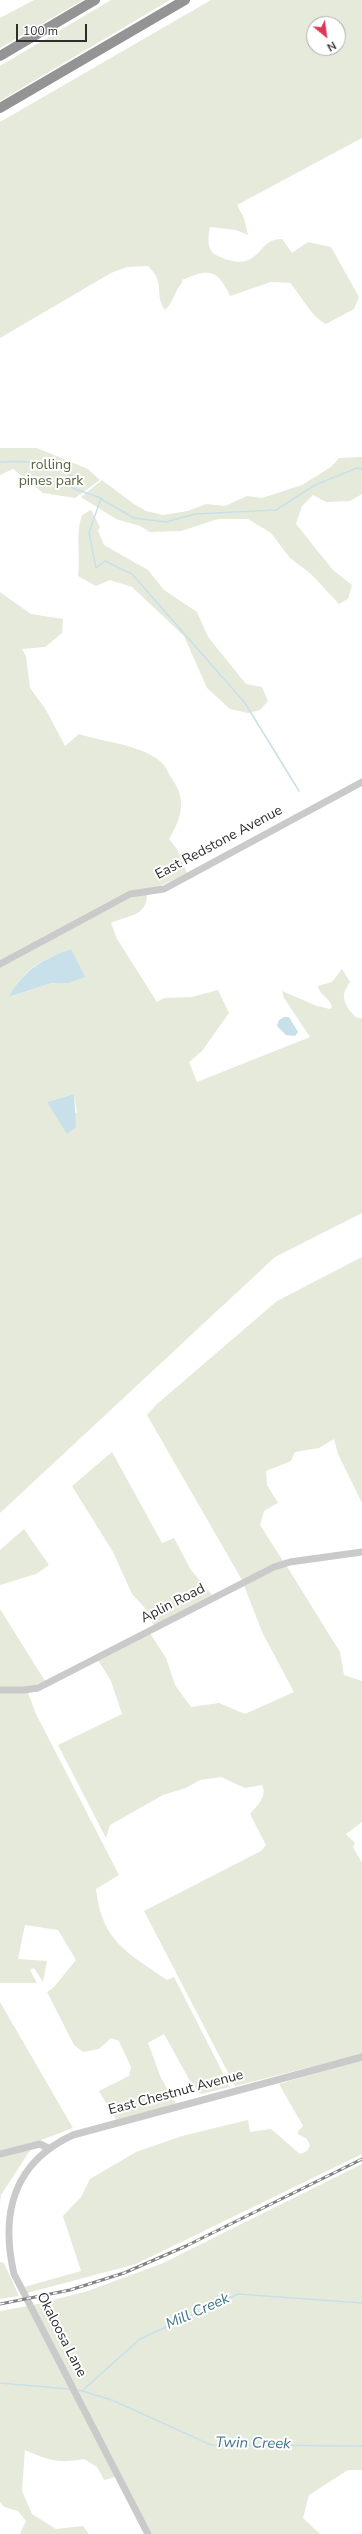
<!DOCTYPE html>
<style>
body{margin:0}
#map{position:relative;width:362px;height:2534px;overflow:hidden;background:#fff;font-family:"Nunito Sans",sans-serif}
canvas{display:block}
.north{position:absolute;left:306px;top:16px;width:40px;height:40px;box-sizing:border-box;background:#fff;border:1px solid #ababab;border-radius:50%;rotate:151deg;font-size:11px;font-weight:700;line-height:16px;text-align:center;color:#2d2d2d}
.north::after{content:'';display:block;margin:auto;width:14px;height:18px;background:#de3654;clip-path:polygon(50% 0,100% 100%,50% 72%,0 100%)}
.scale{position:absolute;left:16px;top:24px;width:71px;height:18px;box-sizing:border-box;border:2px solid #2d2d2d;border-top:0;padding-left:5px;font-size:12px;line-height:14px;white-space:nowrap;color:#2d2d2d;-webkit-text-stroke:3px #fff;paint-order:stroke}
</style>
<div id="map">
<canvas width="362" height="2534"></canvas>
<div class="north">N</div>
<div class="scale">100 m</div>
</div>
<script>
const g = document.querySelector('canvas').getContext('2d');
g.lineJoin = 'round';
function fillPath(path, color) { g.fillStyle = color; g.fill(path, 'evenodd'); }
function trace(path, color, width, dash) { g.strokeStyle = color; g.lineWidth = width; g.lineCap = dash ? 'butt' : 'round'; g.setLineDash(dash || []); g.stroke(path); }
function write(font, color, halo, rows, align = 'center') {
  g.font = font + ' "Nunito Sans",sans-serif'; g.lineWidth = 4; g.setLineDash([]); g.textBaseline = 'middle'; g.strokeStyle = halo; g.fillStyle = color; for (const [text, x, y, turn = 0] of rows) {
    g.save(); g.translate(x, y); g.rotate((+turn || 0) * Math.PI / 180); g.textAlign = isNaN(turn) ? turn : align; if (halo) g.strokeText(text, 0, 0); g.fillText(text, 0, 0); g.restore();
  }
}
const green = new Path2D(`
 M34,0H83L0,48V18Z
 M111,0H170L0,101V66Z
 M211,0H362V138L237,205L244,218L248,235L236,230L210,227C208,237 206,251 218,256C262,276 255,238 282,239L292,253L308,242L331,247L359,297L354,309L326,324C311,317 302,296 290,283L271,282L230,296C218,269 209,268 182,280V283C174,291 174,302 165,310C153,292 167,285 148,266L127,267L111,273L0,338V122ZM314,24H338V48H314Z
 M0,448H37L88,469L100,480L75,498L43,493L13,469L0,475Z
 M362,457V494L350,501L326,502L313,495L302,506L296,524L333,570L352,585L348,599L339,604L311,574L290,558L271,533L248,519H218L181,531L150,532L140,526L116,519L81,497L102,480L134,504L146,511L163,515L188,511L206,504L225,506L247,496L262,498L302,485L331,467L339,458Z
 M91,510L100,527L98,531L104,545L148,570L164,590L197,612L208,637L246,684L262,687L268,701L260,710L248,713L230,709L207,688L184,636L132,587L110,580L96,586L78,576C81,554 75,536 82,515Z
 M0,592L31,614L63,619L62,633L45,647L22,649L26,656L30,688L46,710L65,746L79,734C103,742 144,745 162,763C167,768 170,776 174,782C187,802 180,821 169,839L177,849L187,873L158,887L128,891L0,960Z
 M147,894C147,917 128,915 111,923L117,939L157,1002L164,998L192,997L218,990L229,1013L202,1051L189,1062L197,1082L310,1037L284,998L282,991L317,1006L330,1009L332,1007C329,997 319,995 318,986L332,982L342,969L350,982C347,987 343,992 344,998C345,1005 354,1020 362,1018V1213L275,1257L0,1513V967L131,896ZM71,949L68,983H52L10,997C21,970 44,958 71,949ZM74,1094L77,1113L47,1102Z
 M362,1257V1503L338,1454L334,1439L319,1448L295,1452L291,1461L266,1471L267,1485L278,1503L264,1511L260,1525L283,1561L242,1580L147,1415L157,1404L277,1301Z
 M112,1452L162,1543L174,1538L191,1570L212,1595L154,1625L145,1608L132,1594L113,1552L72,1486Z
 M24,1529L49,1565L36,1574L0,1585V1550Z
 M286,1565L340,1652L344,1675L362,1681V1822L346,1834L355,1843L353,1847L362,1863V2054L235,2086L144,1911L261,1851L266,1845L250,1814C257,1806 268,1796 262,1785L245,1788L221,1777L200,1780L186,1788L163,1795L110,1825L106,1838L58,1745L122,1714L111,1681L98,1660L150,1633L166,1658L175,1685L191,1707L219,1703L245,1714L294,1692L262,1632L244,1585Z
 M0,1609L45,1681L31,1687H0Z
 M0,1693H28L36,1714L119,1875L96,1889C102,1942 127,1952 167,1980L174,1977L230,2087L201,2094L190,2081L164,2034L148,2043L161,2078L176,2104L116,2120L99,2091L129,2076L131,2067L119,2041L111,2038L99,2049L83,2052L74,2045L47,1992L54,1987L76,1960L58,1930L25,1925L18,1959L47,1961L43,1982L34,1968L30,1970L37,1983H0Z
 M0,2002L73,2128L36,2142L0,2151Z
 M362,2059V2154L136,2264L27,2293L24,2287L81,2271L63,2216L81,2197L90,2179L136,2152L182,2136L248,2120L250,2132L271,2129L300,2154L307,2151L310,2145L307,2139L298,2134V2131L303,2126L279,2084Z
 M31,2149L1,2195L0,2203V2157Z
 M362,2164V2470H348L309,2495L303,2518L320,2534H151L33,2305L88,2291L163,2263Z
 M0,2262L4,2263L19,2296L0,2299Z
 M28,2306L116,2477L104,2480L97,2467L84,2459C59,2464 48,2460 25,2450L22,2491L32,2514L56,2529L83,2526L89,2534H20L26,2521L18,2511L4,2507L0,2502V2311Z`);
const water = new Path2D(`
 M71,949L85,977L68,983H52L9,997C22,971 44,958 71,949Z
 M284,1017H289L298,1032L295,1036L286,1035L277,1026L279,1020Z
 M74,1094L76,1127L67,1134L47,1102Z`);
const stream = new Path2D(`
 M0,462C33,460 49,463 78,479L71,481L72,488L101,498L89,533L96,568L105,561L132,574L245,703L299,791
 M101,499L134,518L166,522L195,514L276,510L315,485L357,468L362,469
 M0,2383L69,2389
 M79,2390L112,2400L211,2445L362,2446
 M83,2390L140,2339L238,2294L362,2303`);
const tertiary = new Path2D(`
 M0,964L130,894L164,889L362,782
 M0,1690H24L38,1688L274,1567L290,1562L362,1552
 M0,2154L40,2144L48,2148
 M148,2534L14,2274C0,2213 14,2162 73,2135L362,2057`);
const motorway = new Path2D(`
 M0,56L95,0
 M0,108L185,0`);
const rail = new Path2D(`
 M0,2304L70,2290L124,2273L186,2246L362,2159`);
const parkNames = [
 ["rolling",51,466],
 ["pines park",51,482]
];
const streetNames = [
 ["East Redstone Avenue",219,843,-28],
 ["Aplin Road",173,1604,-27],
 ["East Chestnut Avenue",176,2093,-15],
 ["Okaloosa Lane",61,2335,63]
];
const waterNames = [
 ["Mill Creek",198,2312,-24],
 ["Twin Creek",253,2444,1]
];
fillPath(green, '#e5eadb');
fillPath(water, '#c8e0ea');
trace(stream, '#c8e0ea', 1.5);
trace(tertiary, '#cacaca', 7);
trace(motorway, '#949494', 10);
trace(rail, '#828282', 3);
trace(rail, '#fff', 1.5, [4.5]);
write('14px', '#55673d', '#fff', parkNames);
write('14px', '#2d2d2d', '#fff', streetNames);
write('italic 15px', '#3f768c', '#fff', waterNames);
</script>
